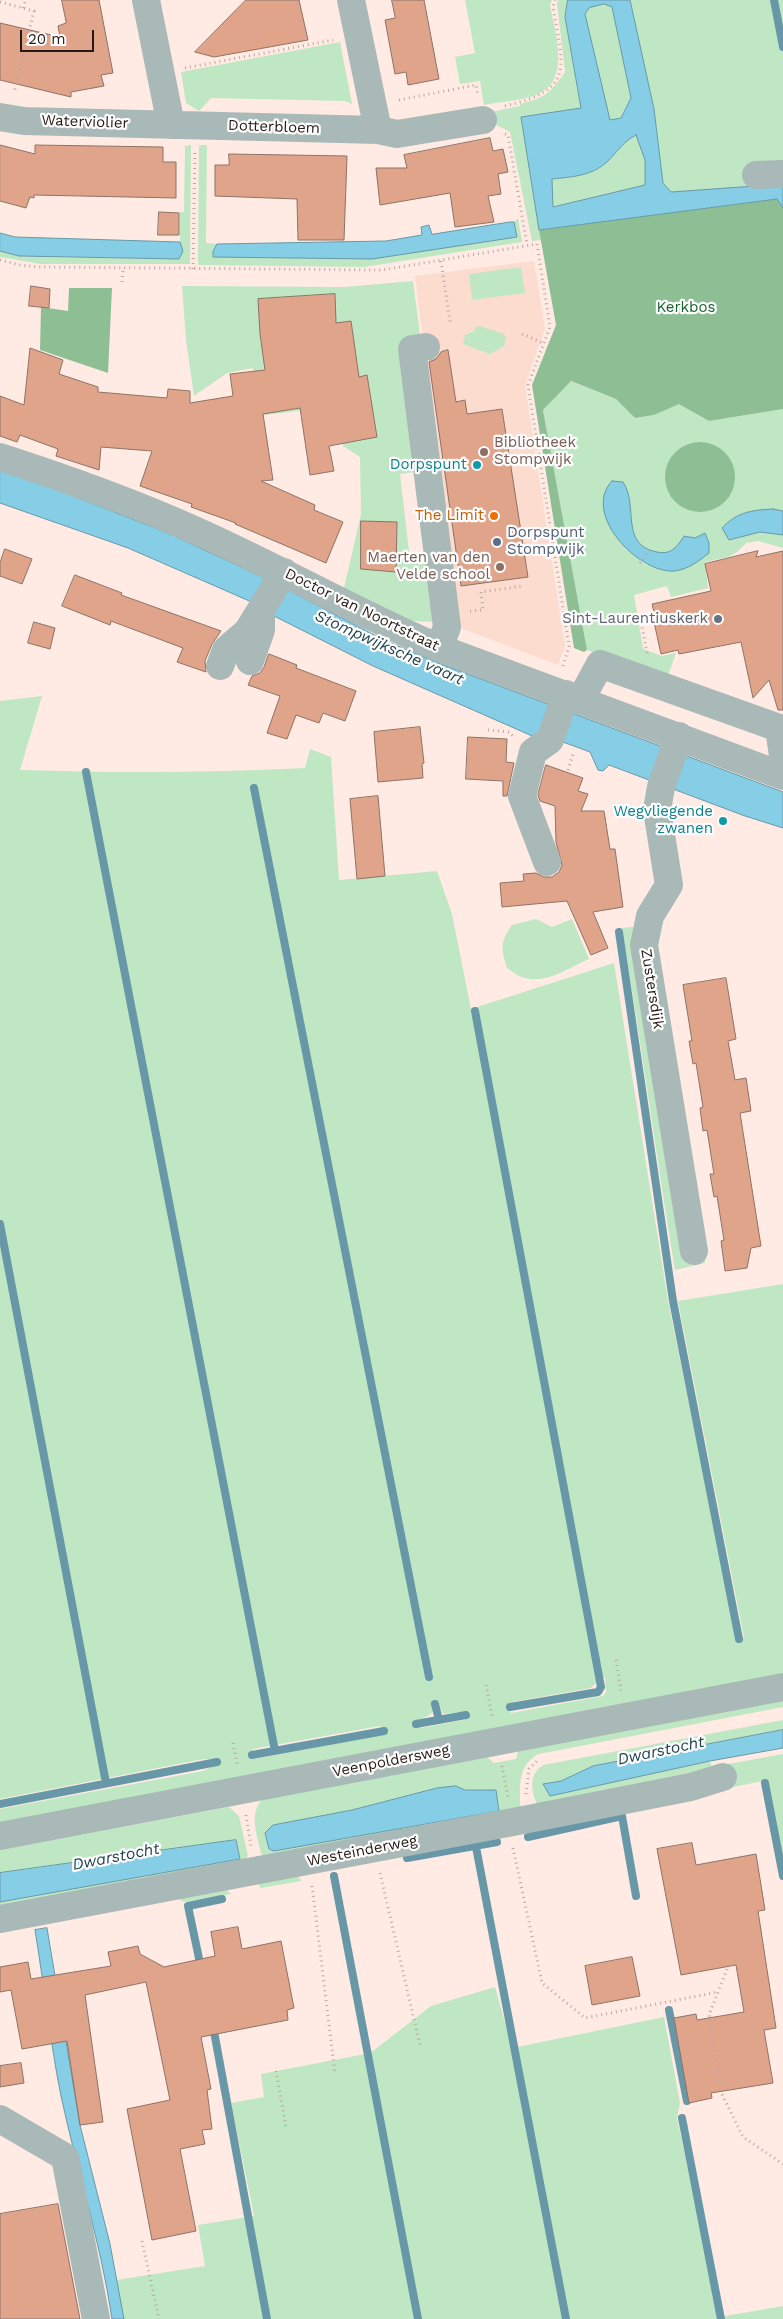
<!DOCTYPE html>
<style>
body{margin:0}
#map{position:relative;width:783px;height:2319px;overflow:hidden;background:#ffebe3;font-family:"Work Sans",sans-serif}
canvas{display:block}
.scale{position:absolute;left:20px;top:30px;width:74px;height:22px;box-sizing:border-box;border:2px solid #251a15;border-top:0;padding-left:6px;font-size:15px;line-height:18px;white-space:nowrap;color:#251a15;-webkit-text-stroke:4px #fdfdfd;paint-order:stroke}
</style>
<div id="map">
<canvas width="783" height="2319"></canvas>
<div class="scale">20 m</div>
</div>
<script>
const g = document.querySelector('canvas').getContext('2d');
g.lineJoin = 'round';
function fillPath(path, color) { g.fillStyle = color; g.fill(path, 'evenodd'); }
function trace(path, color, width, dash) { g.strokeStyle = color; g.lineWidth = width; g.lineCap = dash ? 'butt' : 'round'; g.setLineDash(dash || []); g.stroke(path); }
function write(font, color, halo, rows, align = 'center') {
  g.font = font + ' "Work Sans",sans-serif'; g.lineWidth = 4.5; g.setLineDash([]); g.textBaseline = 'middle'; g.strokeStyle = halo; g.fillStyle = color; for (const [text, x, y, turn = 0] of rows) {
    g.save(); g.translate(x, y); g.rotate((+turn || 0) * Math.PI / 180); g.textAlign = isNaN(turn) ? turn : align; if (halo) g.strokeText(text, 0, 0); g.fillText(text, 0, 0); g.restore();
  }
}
const built = new Path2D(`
 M534,261L545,329L525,385L565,647L558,665L458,627L415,276Z`);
const green = new Path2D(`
 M465,0H552L550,5C556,37 573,86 530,97C515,101 499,102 484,105L480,81L460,84L455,57L475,53Z
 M558,0H568L565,17L581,109L521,117L541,240L532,241L510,132L487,120L486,113L520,106V104C547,97 549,94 565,72L557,4Z
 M630,0H783V184L670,192L663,183L654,109Z
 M604,4L612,7L631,98L621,118L609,121L585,14L589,8Z
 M340,42L352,104L345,101L211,98L199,111L186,103L181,72Z
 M636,135L645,160V185L553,207L552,179C571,177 593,176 607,162C617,152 624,142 636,135Z
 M191,145L190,264H41L0,257V251L19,256L41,257L179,259L183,251L180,242V212H184L185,146Z
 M199,145H207L206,243L217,244L213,251L517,237L514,222L518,218L522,242L364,267L198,265Z
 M521,267L525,293L472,300L469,274Z
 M413,281L421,342L422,471L400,474L410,560H432L440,622L412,621L344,588L361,514L360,457L343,446L336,406L265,415L253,368L227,373L194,396L186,340L182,286L344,287Z
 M480,326L504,334L506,339L504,346L490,354L463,344L465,335L474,331L476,327Z
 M570,381L616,399L635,418L654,415L679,403L709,421L783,409V511L773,509L729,540L760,532L783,535V548L758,541L746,543L737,552L728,557L705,562L708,588L671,597L667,586L634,595L643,649L662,656L676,653L667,678L587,650L543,410ZM631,506C630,516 631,527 635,537C642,551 662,558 675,549C679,546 682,540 684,536L695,538L660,569L645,564L625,548Z
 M42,696L20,770C115,773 210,773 305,768L310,749L331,757L339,880L437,871L452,914L471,1009L614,963L668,1301L737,1639L744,1638L678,1301L783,1284V1673L0,1823V1809L203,1771L214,1766L217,1762L214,1759H204L0,1799V701ZM605,1677L606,1692L603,1696L511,1713L507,1708L512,1702L591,1688L596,1683V1679ZM438,1702L443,1714L471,1711L464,1720L421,1728L414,1725C420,1717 428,1718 434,1711L432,1703ZM380,1726L385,1731L382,1735L255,1759L252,1755L253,1749Z
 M536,919L552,927L572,919L589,959C570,967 547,984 525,978C519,977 513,972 507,968C501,949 500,942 512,925Z
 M633,927L687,1256L704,1254L705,1263L675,1270C656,1156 641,1042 622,928Z
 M783,1700V1707L539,1754C515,1765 520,1794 521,1816L262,1856C258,1839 248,1814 262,1800L487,1757L494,1763L516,1759L518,1751ZM437,1788L496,1791L499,1810L273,1825L352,1810Z
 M783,1720V1730L593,1766L561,1781L543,1784L550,1796L710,1761L712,1767L783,1754V1857L768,1780L733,1787L729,1767L538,1806C531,1792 528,1775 543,1765Z
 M229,1807L239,1816L248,1856L239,1869L0,1914V1902L240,1858L236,1840L0,1873V1850Z
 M292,1870L302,1881L260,1888L258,1876Z
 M221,1883L231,1894L184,1902L177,1898Z
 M495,1987L512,2048L664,2017L680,2103L677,2118L719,2317L783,2306V2319H419L369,2054L431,2006Z
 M365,2054L416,2319H124L116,2280L205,2266L198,2225L254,2216L231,2103L264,2097L261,2074Z`);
const forest = new Path2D(`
 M777,199L783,208V409L709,421L679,404L654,415L635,418L616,399L571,381L543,410L587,650L584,652L574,648L532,385L556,325L539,230Z
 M69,288H112L108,373L40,350L41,307L68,311Z
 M665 477a35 35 0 1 1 70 0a35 35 0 1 1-70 0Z`);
const water = new Path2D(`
 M568,0H630L654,109L663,183L671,192L783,184V208L777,199L539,230L521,117L581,108L565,17ZM604,4L612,7L631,98L621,118L610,120L585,14L589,8ZM636,135L645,160V185L553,207L552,179C571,177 593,176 608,161C617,152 624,141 636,135Z
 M510,222H514L517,237L372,259L213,257V251L217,244L386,241L422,235L421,227L429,225L432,234Z
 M0,233L15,237L180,242L183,251L179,259L19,256L0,251Z
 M0,467L168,533L269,580L384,640L441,664L783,792V828L745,816L609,765L603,771L598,770L590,752L544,735L539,739L373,666L270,614V610L128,548L0,503Z
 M612,481L623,482C639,505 619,545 657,552C671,555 677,547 684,536L695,538L705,533L709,543V553C698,562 688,569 675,571C638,574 581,513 612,481Z
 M773,509L783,511V535L760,532L729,540L722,528C737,512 752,510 773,509Z
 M783,1730V1748L710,1761L550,1796L543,1784L561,1781L593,1766Z
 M456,1786L465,1790H496L499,1811L274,1851L269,1849L265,1833L273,1825L352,1810L437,1788Z
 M236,1840L240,1859L0,1902V1873Z
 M47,1928L80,2125L110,2244L124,2319H112C101,2243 77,2171 61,2096C50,2041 44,1985 35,1930Z`);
const stream = new Path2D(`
 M774,0L783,47
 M86,772L275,1751
 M254,788L429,1677
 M619,932L673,1301L739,1639
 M475,1011L601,1687L598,1692L510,1707
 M0,1224L106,1783
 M435,1704L439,1720
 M416,1724L466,1715
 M252,1755L384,1731
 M765,1783L783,1876
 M0,1804L217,1762
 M528,1837L622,1816L636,1896
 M476,1847L566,2319
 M407,1858L497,1842
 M334,1876L418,2319
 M201,1968L188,1906L222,1899
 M669,2010L687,2101
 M213,2026L267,2319
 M682,2118L721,2319`);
const building = new Path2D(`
 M62,0H99L113,73L101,75L104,86L71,92V97L0,80V23L60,37L58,26L66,23Z
 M246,0H299L308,40L214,57L195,52Z
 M392,0H424L439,79L408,85L406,72L395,74L385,20L395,18Z
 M490,138L493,151L503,149L508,172L498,174L501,194L488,196L494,222L455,227L450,193L380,205L376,168H407L404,155Z
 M0,145L35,154V145L163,147V162H176V198L34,195V198L30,197L26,208L0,201Z
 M229,154L347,156L344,240H298L297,199L215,196V165H229Z
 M159,212L179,213V235H158Z
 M31,286L50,289L49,308L29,306Z
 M335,294L336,323L351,321L359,377L367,375L377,437L329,446L334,471L310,475L300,408L263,414L273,480L261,481L315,505L314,510L343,522L326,563L235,524L236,523L191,507L192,504L140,486L152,451L101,447L99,470L56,456L58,449L20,435L17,442L0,436V396L24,405L30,348L63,360L59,374L98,387V392L167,398L168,389L190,391V403L233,396L230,374L265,370L260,334L258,299Z
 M448,350L456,402L465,400L467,414L502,409L528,577L461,586L429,362L436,359L441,352Z
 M361,521L397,522L396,572L361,569Z
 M5,549L32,559L22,584L0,576V563Z
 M758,551L756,557L783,551V710H778L769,680L753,698L741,642L679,654L678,650L661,654L652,613L654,612L652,604L711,591L705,564Z
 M75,575L122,593L121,595L221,631L212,644L205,661L206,672L177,662L183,648L111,621L110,625L62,606Z
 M34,622L55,628L50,649L28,643Z
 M269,654L297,665L296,668L356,691L345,721L323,713L319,723L296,715L287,739L267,733L280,696L248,685L252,676L260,673L264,667Z
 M420,727L424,763L422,764L423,778L378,782L374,732Z
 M468,737L507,739L506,762L514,763L507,796H503V781L466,779Z
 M546,765L583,778L578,791L588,794L581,811H604L610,849H615L623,907L593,912L608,948L591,955L567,901L502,907L500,883L524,881L523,874L536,873L544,877H552L559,872L562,865L556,842L555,806L540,801L538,795Z
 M378,796L385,876L357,879L350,799Z
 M726,978L736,1039L728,1041L735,1080L746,1078L751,1111L740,1113L761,1246L751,1248L747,1268L725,1271L721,1241L724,1240L717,1196L714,1197L710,1174H714L707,1130L703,1131L700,1108L703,1107L696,1063L693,1064L691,1053L689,1041H692L683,985Z
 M692,1843L696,1865L756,1854L765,1910L758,1911L776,2028L764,2030L773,2083L711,2093L712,2098L689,2103L674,2018L696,2014L697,2020L744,2012L736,1965L681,1975L657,1849Z
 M238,1927L242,1949L281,1941L294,2008L287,2010L288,2020L201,2037L211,2089L207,2090L212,2129L202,2130L205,2144L180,2149L196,2231L152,2240L127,2109L170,2100L146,1982L85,1995L103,2122L80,2125L67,2041L22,2049L11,1990L0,1992V1967L28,1962L31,1979L111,1966L108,1952L138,1946L140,1954L164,1967L215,1956L211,1932Z
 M632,1957L640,1996L592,2005L585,1966Z
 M21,2063L24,2083L0,2087V2066Z
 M58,2204L80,2319H0V2214Z`);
const path = new Path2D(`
 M0,2L34,11L14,93
 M23,8L26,0
 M185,68L333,40
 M399,100L476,85L478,96
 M505,106C576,89 563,68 553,7L555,0
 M505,134L508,135L527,245
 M0,260L19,265L40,267L382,270L537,244L550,327L528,385L569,646L563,666
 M441,261L450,322
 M193,269L195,150
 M122,282L123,268
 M522,334L543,343
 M640,563L649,549
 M470,611L483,610L481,592L523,586
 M647,653L641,622L651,620
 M488,730L509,732L513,736
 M568,770L573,754
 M616,1660L621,1691
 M486,1685L492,1716
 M233,1743L237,1764
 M502,1766L508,1797
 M526,1794L529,1769L537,1761
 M246,1815L251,1846
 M513,1848L542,1983L585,2018L718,1992
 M380,1873L420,2045
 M312,1886L335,2073
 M727,1969L709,2015L721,2092L743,2137L783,2164
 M276,2071L286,2127
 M142,2241L159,2319`);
const minor = new Path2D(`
 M146,0L171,125
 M351,0L378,130
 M0,117L24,121L378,130L397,134L483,120
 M756,175L783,174
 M426,347L412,349L447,627L439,648
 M0,457C65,478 130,501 192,529C276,566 355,612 439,648L783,776
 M250,661L261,630V617
 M220,666L226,650L247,632L284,572
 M581,699L600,664L779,728L783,756
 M679,736L661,787L657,810L669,885L650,916L644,945L694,1251
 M547,862L522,796L533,752L550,740L566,694
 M0,1836L783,1687
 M0,1919L513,1822L691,1787L723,1777
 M0,2119L65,2157L96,2319`);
const markers = [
 [484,452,5,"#8d6e63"],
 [477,465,5,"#0f9aa8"],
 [494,516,5,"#e8710a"],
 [497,542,5,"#5c6f8a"],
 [500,567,5,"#8d6e63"],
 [718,619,5,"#6b7280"],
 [723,821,5,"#0f9aa8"]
];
const streetNames = [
 ["Waterviolier",85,122,2],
 ["Dotterbloem",274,127,2],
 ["Doctor van Noortstraat",362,610,26],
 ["Zustersdijk",652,989,81],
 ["Veenpoldersweg",391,1761,-11],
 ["Westeinderweg",362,1851,-11]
];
const parkNames = [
 ["Kerkbos",686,308]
];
const educationNames = [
 ["Bibliotheek",494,443],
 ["Stompwijk",494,460],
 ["Maerten van den",490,558,"right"],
 ["Velde school",490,575,"right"]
];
const cultureNames = [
 ["Dorpspunt",467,465],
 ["Wegvliegende",713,812],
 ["zwanen",713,829]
];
const foodNames = [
 ["The Limit",484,516]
];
const serviceNames = [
 ["Dorpspunt",507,533],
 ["Stompwijk",507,550]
];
const worshipNames = [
 ["Sint-Laurentiuskerk",708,619]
];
const waterNames = [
 ["Stompwijksche vaart",389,648,24],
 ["Dwarstocht",661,1751,-12],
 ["Dwarstocht",116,1857,-11]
];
fillPath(built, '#fcdcce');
fillPath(green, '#bfe7c4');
fillPath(forest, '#8dbe94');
fillPath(water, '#85cee5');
trace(water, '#6898a7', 1);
trace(stream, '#6898a7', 8);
fillPath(building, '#e0a48b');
trace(building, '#8e7266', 1);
trace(path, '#b9a8a1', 3, [1, 4]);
trace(minor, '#a9b9b8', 28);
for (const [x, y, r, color] of markers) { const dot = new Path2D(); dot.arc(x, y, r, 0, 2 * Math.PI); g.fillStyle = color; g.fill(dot); trace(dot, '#fdfdfd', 2); }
write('15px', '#251a15', '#fdfdfd', streetNames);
write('15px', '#1a622e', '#fdfdfd', parkNames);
write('15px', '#785e54', '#fdfdfd', educationNames, 'left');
write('15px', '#0d838f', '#fdfdfd', cultureNames, 'right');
write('15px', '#c56008', '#fdfdfd', foodNames, 'right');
write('15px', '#4e5e75', '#fdfdfd', serviceNames, 'left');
write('15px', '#5b616d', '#fdfdfd', worshipNames, 'right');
write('italic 16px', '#1c3e49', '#fdfdfd', waterNames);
</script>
